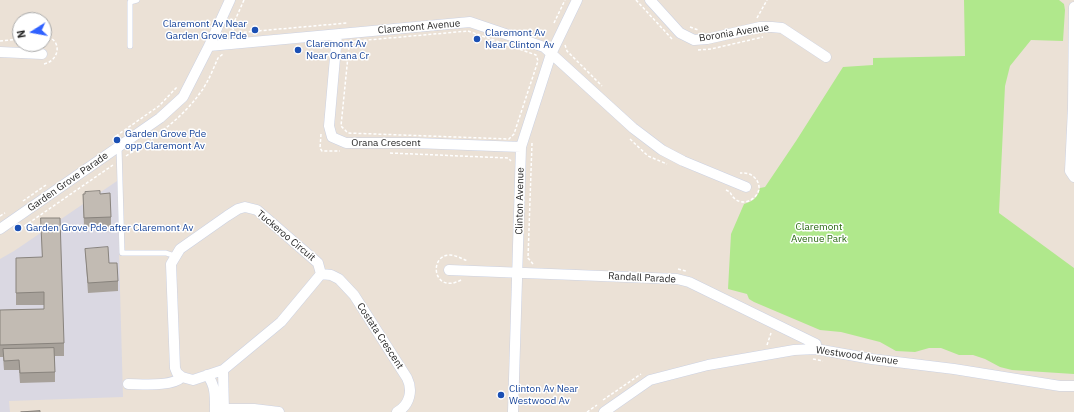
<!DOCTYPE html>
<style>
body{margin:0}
#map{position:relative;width:1074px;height:412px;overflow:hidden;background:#ebe1d6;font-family:"IBM Plex Sans",sans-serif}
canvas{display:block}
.north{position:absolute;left:12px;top:12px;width:40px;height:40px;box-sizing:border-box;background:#fff;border:1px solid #a9a9a9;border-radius:50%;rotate:259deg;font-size:11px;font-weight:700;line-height:16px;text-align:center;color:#272727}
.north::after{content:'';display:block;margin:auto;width:14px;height:18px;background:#2f61ff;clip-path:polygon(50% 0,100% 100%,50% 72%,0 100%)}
</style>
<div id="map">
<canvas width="1074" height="412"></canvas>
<div class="north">N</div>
</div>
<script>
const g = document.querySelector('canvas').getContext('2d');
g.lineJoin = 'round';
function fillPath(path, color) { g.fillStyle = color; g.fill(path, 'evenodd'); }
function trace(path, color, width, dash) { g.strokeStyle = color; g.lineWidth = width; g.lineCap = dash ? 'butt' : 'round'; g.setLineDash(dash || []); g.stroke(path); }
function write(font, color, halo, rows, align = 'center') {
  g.font = font + ' "IBM Plex Sans",sans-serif'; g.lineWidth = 3; g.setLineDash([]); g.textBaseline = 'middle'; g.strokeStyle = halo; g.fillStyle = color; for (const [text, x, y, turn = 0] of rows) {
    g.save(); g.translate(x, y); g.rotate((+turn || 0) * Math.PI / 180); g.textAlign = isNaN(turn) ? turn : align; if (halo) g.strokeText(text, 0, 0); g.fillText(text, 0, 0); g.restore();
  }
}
const industrial = new Path2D(`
 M117,181L123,397L9,401L10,412H0V259L14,251Z`);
const green = new Path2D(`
 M964,0H1059L1064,4L1065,10L1063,41L1031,40L1010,66L1005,86L999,213L1074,268V374L1012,370L1000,367L985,359L973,355H959L941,348H929L915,352L896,351L880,342L841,332L820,330L754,302L749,299L747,294L728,289L731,234L744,204C754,201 758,197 760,188L765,187L796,141L843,67L873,65V58L965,56Z`);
const path = new Path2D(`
 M244,0L232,27L235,33L347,23
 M636,0L673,40
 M757,18L767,0
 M554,23L565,0
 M690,27L698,30
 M468,31L536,55L538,61L514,134L509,139L348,133L341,126L349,46L356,41Z
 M0,41L20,39
 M565,45L567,51L602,86
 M698,50L711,49L763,37
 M44,64C61,60 62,38 44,36
 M321,134L320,148L322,151H340
 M116,136L159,106L177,87
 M630,139L648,156L667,164
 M532,143L528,258L533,264
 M390,153L508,158L511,161
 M126,156C153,138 181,120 200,93C208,83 213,69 218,58L223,54
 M726,190L730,192C740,215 771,193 754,177C750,173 745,173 740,173
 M23,201L46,185
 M0,216L5,213
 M20,229L113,165
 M678,269L686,271
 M461,280C433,295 428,255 450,255C456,255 462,259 468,261
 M767,345L771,333
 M813,359L823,361
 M603,400L641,374
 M587,412L597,405`);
const service = new Path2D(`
 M130,46V2L137,0
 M119,147L122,253H166L175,256`);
const minor = new Path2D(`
 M650,0L680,33L694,40L707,39L760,27H772L782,28L826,57
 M1074,7L1073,108L1070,171L1074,177
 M337,35L329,126L332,137L346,143H415L521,147
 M209,46L470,22L544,47L633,128L662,150L683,161L746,187
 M0,52L42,54
 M245,207L257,210L310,256L318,263L321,274L281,322L223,370L193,380L182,377L177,373L175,368L171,264L180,249L227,216L238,209Z
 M0,229L160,118L183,97L209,46L230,0
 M449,270L677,279L689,282L816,344V349
 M321,274L331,275L339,279L354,295L407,378C413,390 410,405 397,412
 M223,370L224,412
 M207,375C216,385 215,399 215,412
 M128,384C142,384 172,387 182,377
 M215,409H254L279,412
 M513,412L521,147L551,54L577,0
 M604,412L650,380L708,365L794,350L816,349L872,359L954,369L1060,386H1074`);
const wall = new Path2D(`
 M83,194H100L111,217V227H84Z
 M85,249L109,263L118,281V291L88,293Z
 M42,257L64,343V356H55V382L20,383L19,370H4L3,357H0V310L44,309V305H16V270Z`);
const building = new Path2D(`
 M100,191V194L110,193L111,217L84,218L83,194H85V192Z
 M41,218H60L64,343L0,345V310L44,309V292L16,293V258L42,257Z
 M108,247L109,263H117L118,281L88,283L85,249Z
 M54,348L55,372L20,373L19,360L4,361L3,349Z
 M40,411V412H21Z`);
const markers = [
 [255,30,4,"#1a4fb4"],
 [477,39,4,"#1a4fb4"],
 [298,50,4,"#1a4fb4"],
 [117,140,4,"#1a4fb4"],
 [18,228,4,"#1a4fb4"],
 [501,395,4,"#1a4fb4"]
];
const transitNames = [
 ["Claremont Av Near",247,24,"right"],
 ["Garden Grove Pde",247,36,"right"],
 ["Claremont Av",485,33],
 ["Near Clinton Av",485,45],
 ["Claremont Av",306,44],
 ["Near Orana Cr",306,56],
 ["Garden Grove Pde",125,134],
 ["opp Claremont Av",125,146],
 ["Garden Grove Pde after Claremont Av",26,228],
 ["Clinton Av Near",509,389],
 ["Westwood Av",509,401]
];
const streetNames = [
 ["Claremont Avenue",419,27,-5],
 ["Boronia Avenue",734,33,-9],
 ["Orana Crescent",386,143],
 ["Garden Grove Parade",68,182,-35],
 ["Clinton Avenue",520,201,-89],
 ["Tuckeroo Circuit",286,236,40],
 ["Randall Parade",642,278,3],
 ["Costata Crescent",380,336,57],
 ["Westwood Avenue",857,356,8]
];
const parkNames = [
 ["Claremont",819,227],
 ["Avenue Park",819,239]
];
fillPath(industrial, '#dad8e2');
fillPath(green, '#b0e88c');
trace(service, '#cbd1e2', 6);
trace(minor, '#cbd1e2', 11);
trace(path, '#fff', 1.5, [3, 2]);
trace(service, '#fff', 5);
trace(minor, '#fff', 10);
fillPath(wall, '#a7a19a');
fillPath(building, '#c2bbb3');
trace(building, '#88837d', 1);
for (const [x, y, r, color] of markers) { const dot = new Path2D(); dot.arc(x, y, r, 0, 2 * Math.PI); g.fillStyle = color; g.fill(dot); trace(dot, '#fff', 1.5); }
write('10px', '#164399', '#fff', transitNames, 'left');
write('10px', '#272727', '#fff', streetNames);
write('10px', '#296812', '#fff', parkNames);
</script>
